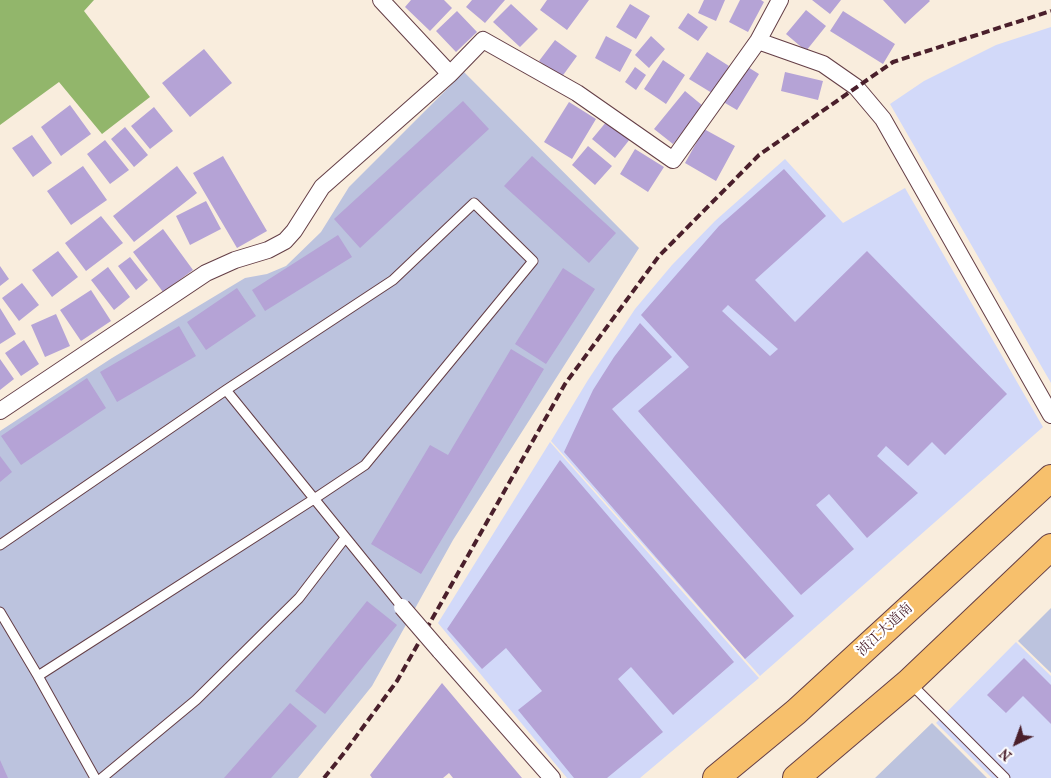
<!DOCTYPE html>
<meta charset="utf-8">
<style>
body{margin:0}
#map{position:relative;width:1051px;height:778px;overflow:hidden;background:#f9eddd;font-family:"IM FELL French Canon",serif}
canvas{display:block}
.north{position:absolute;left:991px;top:718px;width:50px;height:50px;-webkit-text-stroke:4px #fff;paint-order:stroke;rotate:222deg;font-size:14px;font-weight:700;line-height:20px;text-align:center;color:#4a1f2b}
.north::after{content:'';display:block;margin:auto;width:18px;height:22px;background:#4a1f2b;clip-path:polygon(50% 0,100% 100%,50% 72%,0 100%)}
</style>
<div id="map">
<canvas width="1051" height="778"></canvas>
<div class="north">N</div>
</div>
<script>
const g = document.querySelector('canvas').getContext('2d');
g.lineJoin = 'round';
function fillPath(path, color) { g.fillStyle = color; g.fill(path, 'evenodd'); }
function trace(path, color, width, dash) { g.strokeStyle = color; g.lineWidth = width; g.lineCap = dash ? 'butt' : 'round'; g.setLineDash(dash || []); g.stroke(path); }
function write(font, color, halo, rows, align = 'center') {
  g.font = font + ' "IM FELL French Canon","Noto Serif SC",serif'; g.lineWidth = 4.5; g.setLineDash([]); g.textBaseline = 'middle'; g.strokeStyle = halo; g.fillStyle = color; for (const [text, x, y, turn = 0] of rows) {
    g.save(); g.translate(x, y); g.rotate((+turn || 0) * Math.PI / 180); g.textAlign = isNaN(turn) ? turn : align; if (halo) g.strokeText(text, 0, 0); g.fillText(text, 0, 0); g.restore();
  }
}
const built = new Path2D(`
 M1051,27V383L890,104L924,81L996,45Z
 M785,159L843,223L905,188L1043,427L760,676L551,441L588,380L635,309L672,265L715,221Z
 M550,442L759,678L640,778H567L438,623Z
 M1016,642L1051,676V778H992L936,723Z`);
const industrial = new Path2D(`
 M464,72L639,248L453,540L372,686L298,778H0V431L112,358L245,278L267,274L286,266L321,232L349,187Z
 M1051,608V673L1018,641Z
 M932,723L987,778H875Z`);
const forest = new Path2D(`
 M0,0H94L84,11L150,97L102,134L59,82L0,125Z`);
const building = new Path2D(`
 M411,0H444L452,8L430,31L405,7Z
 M472,0H505L485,23L466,7Z
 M547,0H589L567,30L540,10Z
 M704,0H725L716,21L698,13Z
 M740,0H761L764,2L748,32L729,22Z
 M812,0H841L830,14Z
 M883,0H929L930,1L905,24Z
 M511,4L538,29L520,47L493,22Z
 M630,4L650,16L636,39L616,27Z
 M806,10L826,26L806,51L786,34Z
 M457,11L477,32L456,52L436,31Z
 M843,11L895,44L883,64L830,31Z
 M688,13L708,27L698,41L678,28Z
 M606,36L632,50L620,72L595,58Z
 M651,36L665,49L649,68L635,55Z
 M555,40L577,56L561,78L539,61Z
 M204,49L232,83L190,117L162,83Z
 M707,52L729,66L712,93L689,79Z
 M663,60L685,75L666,104L644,89Z
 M743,64L759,74L737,110L720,100Z
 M635,67L646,75L636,90L625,82Z
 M785,72L823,81L818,100L781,91Z
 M685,91L703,106L673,144L654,129Z
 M463,101L489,129L360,248L334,219Z
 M569,102L596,119L572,159L544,142Z
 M70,105L91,134L61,156L41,127Z
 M154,107L173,131L150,149L131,126Z
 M607,121L630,139L615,158L592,139Z
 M125,127L148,155L134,167L111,139Z
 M704,129L735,146L716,181L685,163Z
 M32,135L52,163L33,177L12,148Z
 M105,140L129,170L110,184L87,154Z
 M588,146L612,166L595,185L572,165Z
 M635,149L664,167L648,192L620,174Z
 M223,156L267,231L237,248L193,173Z
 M532,156L616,233L589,263L504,186Z
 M83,166L107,200L71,225L47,191Z
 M177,166L197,193L134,242L113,216Z
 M784,169L826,216L755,280L795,322L867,251L1007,394L945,455L932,442L908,466L886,446L877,456L918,493L867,538L829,494L816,505L854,549L801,595L638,411L689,367L641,315L719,226ZM728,305L778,349L770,356L722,311Z
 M206,201L221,229L190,245L176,216Z
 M101,216L123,243L86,271L65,243Z
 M163,229L193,270L163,292L133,252Z
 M338,235L352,257L265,311L252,290Z
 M58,251L78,277L52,297L32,270Z
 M130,257L148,280L136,290L118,266Z
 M0,266L9,279L0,286Z
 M108,267L130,297L114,310L91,280Z
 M563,268L595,289L546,364L515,344Z
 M22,283L39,305L19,321L2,298Z
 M237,288L256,316L206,350L187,322Z
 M91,290L111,321L81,341L60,310Z
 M0,308L16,334L0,344Z
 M56,314L70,346L45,357L31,325Z
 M640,323L672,357L612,409L794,616L745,659L564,452L593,390L614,357Z
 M179,326L196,356L117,402L100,372Z
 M24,340L39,364L21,376L5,353Z
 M511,349L544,369L421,574L371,544L430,445L448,455Z
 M0,359L14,379L0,390Z
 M87,378L106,408L21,465L1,436Z
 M0,456L12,472L0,482Z
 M560,460L734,662L673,715L631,667L618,679L663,732L607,778H574L518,710L542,691L506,648L482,669L447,629Z
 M367,601L397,625L325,714L295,691Z
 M1024,658L1051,685V724L1023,696L1006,713L987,695Z
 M442,683L522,778H453L449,773L443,778H372L370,775Z
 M290,703L317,726L271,778H224Z
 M0,760L8,778H0Z`);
const lane = new Path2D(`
 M226,390L402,607
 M0,545L226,390L393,280L474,203L533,261L365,465L314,499L38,676L0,612
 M38,676L95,778
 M911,684L1005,778
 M102,778L196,700L299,598L345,538`);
const street = new Path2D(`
 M758,41L823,64L856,87L883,119L1051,415
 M450,74L483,40L577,93L673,160L758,41L780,0
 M0,411L206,273L235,260L268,250L285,241L294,231L322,187L450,74L381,0
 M440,651L552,778`);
const primary = new Path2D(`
 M716,778L796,712L1051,478
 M796,778L909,682L1051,547`);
const rail = new Path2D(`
 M324,778L344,753L397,681L565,384L659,256L759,155L893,62L1051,11`);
const streetBridge = new Path2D(`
 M402,607L440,651`);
const streetNames = [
 ["浈江大道南",885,630,-43]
];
fillPath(built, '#d2d9f9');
fillPath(industrial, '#bcc3de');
fillPath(forest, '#92b66b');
fillPath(building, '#b5a3d6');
trace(lane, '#643e46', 11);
trace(street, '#643e46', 18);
trace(primary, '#643e46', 28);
trace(lane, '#fff', 9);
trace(street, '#fff', 16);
trace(primary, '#f7c06c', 26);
trace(rail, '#4a1f2b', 4, [8, 4]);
trace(streetBridge, '#643e46', 18, []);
trace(streetBridge, '#fff', 16);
write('14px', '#4a1f2b', '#fff', streetNames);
</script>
